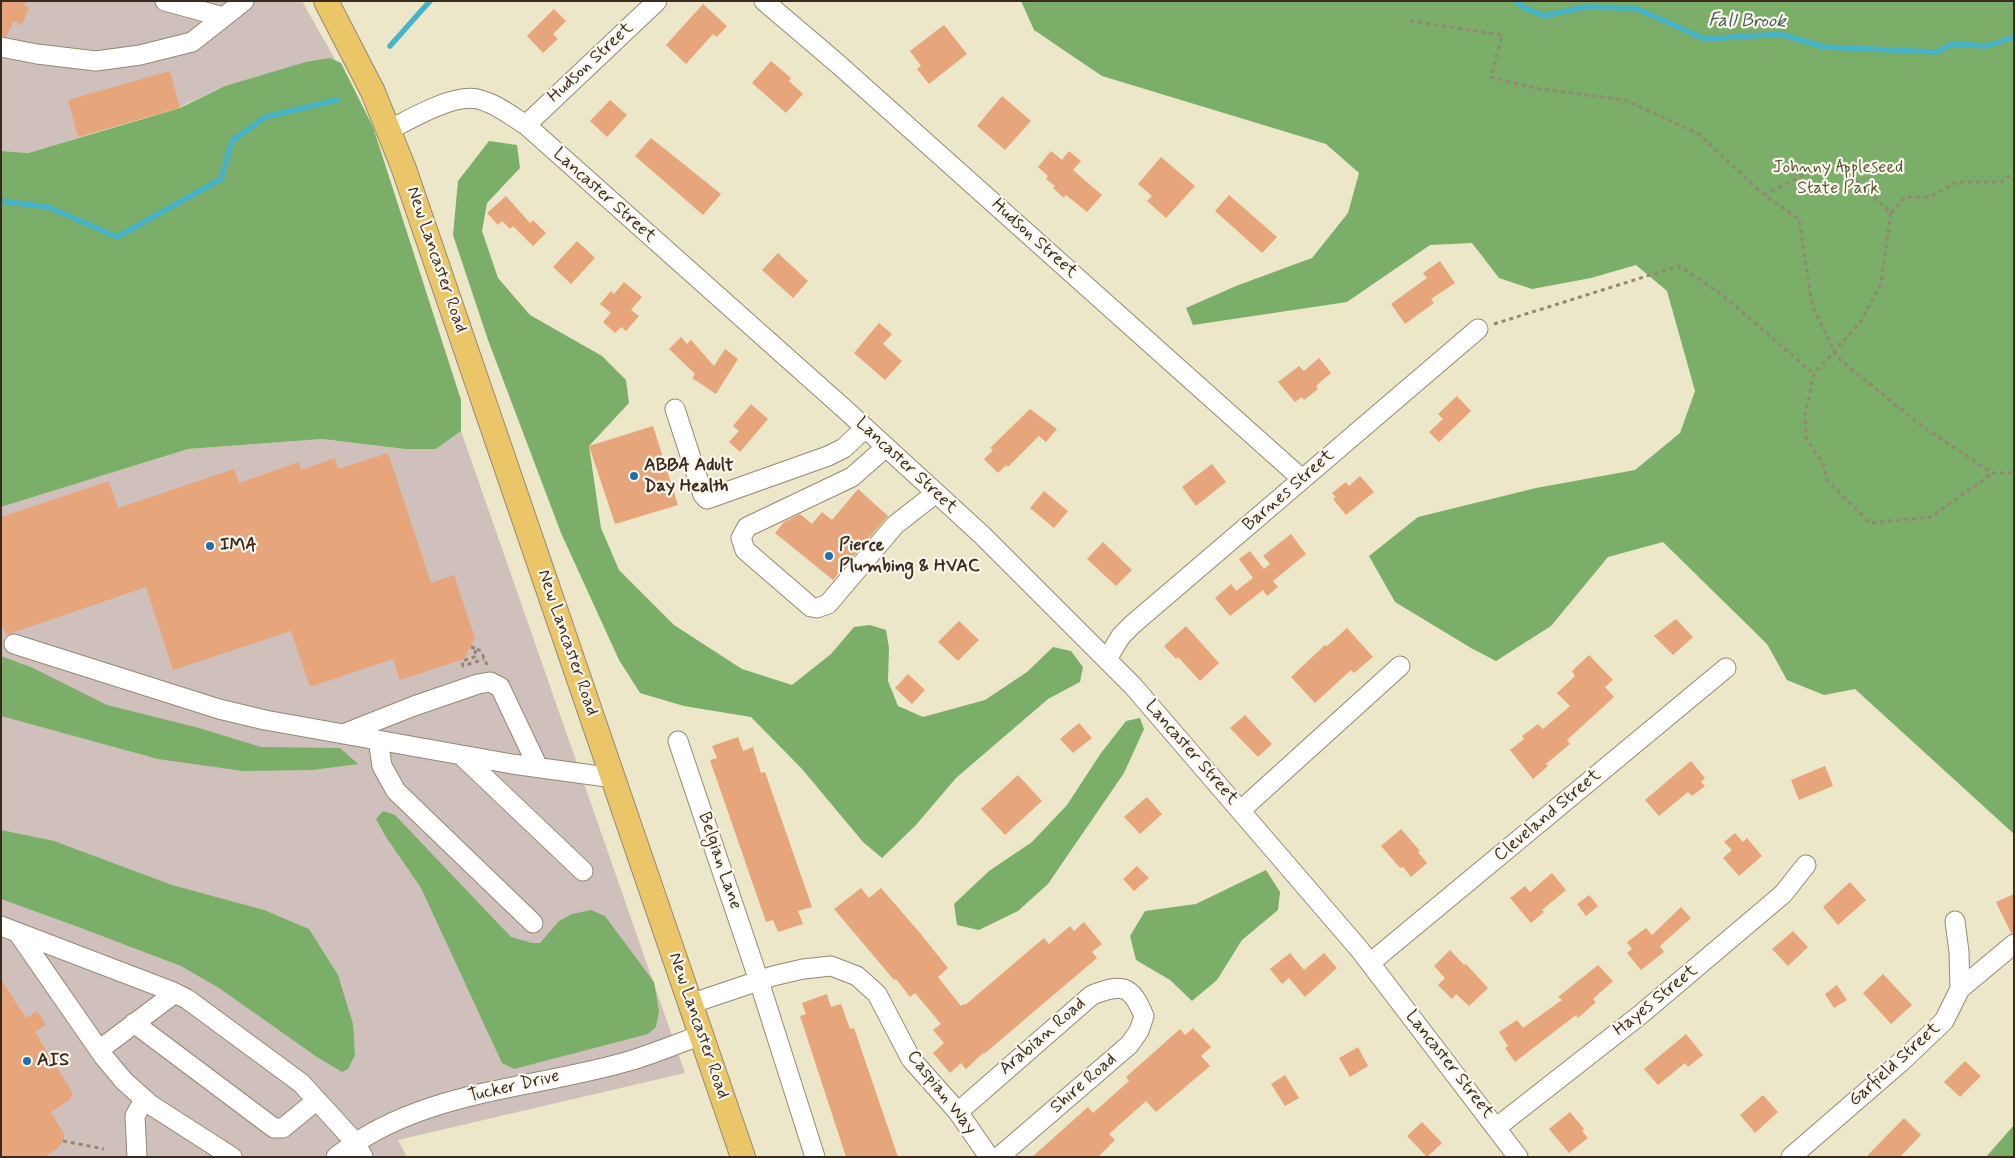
<!DOCTYPE html>
<style>
body{margin:0}
#map{position:relative;width:2015px;height:1158px;overflow:hidden;background:#ede7c9;font-family:Mynerve,sans-serif}
canvas{display:block}
.frame{position:absolute;inset:0;border:2px solid #3b2a1e;pointer-events:none}
</style>
<div id="map">
<canvas width="2015" height="1158"></canvas>
<div class="frame"></div>
</div>
<script>
const g = document.querySelector('canvas').getContext('2d');
g.lineJoin = 'round';
function fillPath(path, color) { g.fillStyle = color; g.fill(path, 'evenodd'); }
function trace(path, color, width, dash) { g.strokeStyle = color; g.lineWidth = width; g.lineCap = dash ? 'butt' : 'round'; g.setLineDash(dash || []); g.stroke(path); }
function write(font, color, halo, rows, align = 'center') {
  g.font = font + ' Mynerve,sans-serif'; g.lineWidth = 4.5; g.setLineDash([]); g.textBaseline = 'middle'; g.strokeStyle = halo; g.fillStyle = color; for (const [text, x, y, turn = 0] of rows) {
    g.save(); g.translate(x, y); g.rotate((+turn || 0) * Math.PI / 180); g.textAlign = isNaN(turn) ? turn : align; if (halo) g.strokeText(text, 0, 0); g.fillText(text, 0, 0); g.restore();
  }
}
const industrial = new Path2D(`
 M1,1H302L336,61L330,58L225,86L180,107L28,153L1,151Z
 M461,431L685,1073L398,1140L407,1157H1V507L188,449L322,439L405,449H436Z`);
const forest = new Path2D(`
 M1021,1H2014V834L1855,689L1824,695L1787,680L1767,644L1663,542L1608,557L1551,626L1496,661L1471,648L1395,602L1369,556L1418,517L1536,488L1635,470L1680,433L1695,391L1667,291L1636,265L1591,278L1532,289L1499,278L1472,243L1430,245L1347,302L1193,325L1186,308L1236,286L1312,258L1348,213L1359,173L1326,144L1102,76L1034,30Z
 M330,58L341,63L373,127L461,400V431L436,449H405L322,439L188,449L1,507V151L28,153L180,108L225,86L306,62Z
 M489,141L517,145L520,168L487,203L482,231L498,278L530,315L602,356L626,380L629,403L589,446L601,528L619,570L674,625L742,669L792,685L831,654L854,627L870,625L886,630L889,648L888,681L898,706L923,717L985,700L1027,672L1053,647L1071,651L1083,667L1080,682L1048,699L956,778L916,825L882,858L863,842L802,769L751,717L684,706L640,693L619,660L561,533L488,340L453,235L458,181Z
 M1,656L33,668L107,705L199,728L261,747L340,748L358,764L312,770L243,771L158,759L1,716Z
 M1140,718L1144,729L1124,773L1048,884L1018,911L979,930L957,925L954,904L989,871L1032,842L1067,805L1101,753L1126,721Z
 M383,811L395,815L511,937L532,943H540L559,921L572,914L591,910L605,916L654,982L659,1011L656,1027L648,1034L514,1069L502,1063L421,888L386,837L376,819Z
 M1,830L54,841L172,885L264,910L309,929L338,975L353,1024L355,1055L348,1069L342,1072L317,1057L219,988L181,966L73,925L1,899Z
 M1266,870L1280,892L1278,910L1242,940L1217,980L1192,1001L1170,980L1136,960L1130,936L1145,911L1196,904Z
 M2014,1125V1157H1986Z`);
const stream = new Path2D(`
 M1516,1L1521,6L1544,16L1584,7L1635,8L1705,39L1780,34L1824,47L1936,52L1953,44L1987,46L2014,37
 M390,46L430,1
 M1,201L48,207L117,237L221,179L232,141L265,117L337,100`);
const building = new Path2D(`
 M1,1H26L24,6L29,8L22,25L14,21L6,37L1,36Z
 M703,4L727,26L717,37L713,34L686,64L666,45Z
 M554,9L566,21L553,34L558,39L543,53L527,36Z
 M944,25L967,54L929,84L917,69L921,66L910,51Z
 M771,61L791,78L789,81L803,94L786,113L752,83Z
 M170,71L180,108L78,137L68,100Z
 M1002,96L1031,121L1005,150L977,126Z
 M610,100L627,115L607,137L590,121Z
 M651,138L721,194L703,215L635,156Z
 M1051,151L1062,160L1069,151L1081,161L1073,170L1102,195L1087,212L1066,195L1064,198L1053,188L1055,186L1046,179L1048,176L1038,167Z
 M1161,157L1195,186L1166,218L1147,201L1152,196L1138,184Z
 M1229,195L1277,237L1262,253L1215,211Z
 M506,196L530,223L533,220L546,233L533,246L513,226L510,229L502,221L498,225L487,213Z
 M577,241L595,258L571,284L553,267Z
 M778,253L808,281L793,298L762,270Z
 M1440,261L1455,283L1431,299L1434,303L1405,324L1391,304L1427,278L1423,273Z
 M624,282L642,297L631,310L639,316L626,331L621,327L615,333L603,322L611,313L600,304L611,291L614,294Z
 M879,323L892,334L883,344L902,361L885,380L854,353Z
 M681,337L687,344L691,340L714,366L725,349L738,359L716,394L692,378L695,374L669,349Z
 M1319,358L1331,373L1316,386L1318,389L1304,400L1302,397L1295,402L1278,382L1299,366L1304,371Z
 M1457,396L1471,411L1439,442L1429,432L1443,419L1438,414Z
 M751,404L768,419L740,452L729,442L739,431L733,426Z
 M1030,409L1057,429L1046,442L1039,436L1008,467L1006,465L998,473L984,459L993,450L990,448Z
 M653,426L678,505L615,524L589,446Z
 M388,453L431,583L454,575L475,638L464,659L400,680L393,659L310,687L291,631L173,670L146,587L6,635L1,622V517L109,481L118,508L234,469L239,483L299,462L301,470L335,458L338,469Z
 M1212,464L1226,482L1196,506L1182,487Z
 M1360,476L1374,492L1346,515L1333,499L1336,497L1332,493L1346,482L1349,486Z
 M858,489L888,516L833,580L775,533L784,522L800,514L812,524L822,512L832,520Z
 M1044,491L1068,511L1054,528L1030,508Z
 M1291,534L1306,554L1273,581L1278,587L1267,596L1263,590L1230,616L1215,598L1231,584L1236,591L1253,578L1239,559L1250,551L1264,569L1270,564L1263,556Z
 M1103,542L1132,570L1116,586L1087,559Z
 M1676,619L1693,637L1673,655L1654,636Z
 M959,621L979,640L958,661L938,642Z
 M1186,626L1219,663L1200,681L1178,657L1176,659L1164,646Z
 M1347,628L1373,657L1354,673L1351,670L1315,703L1291,677L1325,645L1327,646Z
 M1589,655L1613,680L1605,687L1614,697L1567,740L1570,744L1546,764L1548,766L1533,779L1510,750L1524,739L1522,736L1538,724L1543,729L1570,706L1557,693L1575,676L1572,671Z
 M908,674L925,690L912,704L895,688Z
 M1245,715L1272,744L1258,757L1230,728Z
 M1079,723L1092,738L1073,753L1060,739Z
 M738,737L743,751L753,747L761,773L765,772L812,907L798,911L803,924L778,932L773,920L766,922L710,760L717,758L712,746Z
 M1691,761L1705,778L1701,782L1705,786L1692,796L1688,792L1659,816L1645,800Z
 M1825,766L1833,786L1799,800L1791,780Z
 M1018,775L1042,801L1005,835L981,809Z
 M1147,797L1162,814L1140,834L1124,817Z
 M1401,829L1420,851L1418,852L1427,863L1411,877L1403,867L1400,868L1381,846Z
 M1735,833L1743,842L1747,838L1762,856L1739,876L1723,858L1732,850L1724,842Z
 M1137,866L1149,878L1134,891L1123,879Z
 M1552,873L1566,890L1542,910L1544,912L1531,923L1510,898L1525,886L1530,892Z
 M1850,882L1866,900L1838,925L1823,907Z
 M861,888L869,898L881,888L920,933L948,968L938,977L961,1006L964,1004L965,1005L1044,938L1049,944L1070,926L1074,931L1084,922L1102,944L1092,952L1097,958L984,1054L983,1053L966,1069L961,1063L950,1073L933,1053L944,1043L933,1030L941,1024L915,993L910,997L896,979L894,980L834,909Z
 M2014,894V933H2011L1996,902Z
 M1589,895L1598,906L1586,916L1577,904Z
 M1681,907L1691,918L1660,946L1664,952L1641,970L1627,953L1632,949L1627,942L1646,928L1652,935Z
 M1793,931L1808,947L1788,966L1772,949Z
 M1450,950L1464,965L1466,964L1488,988L1469,1006L1456,994L1452,999L1438,985L1445,978L1434,966Z
 M1290,953L1304,970L1324,953L1337,968L1305,997L1289,978L1282,984L1270,969Z
 M1598,965L1613,981L1593,999L1596,1002L1578,1018L1576,1015L1515,1062L1505,1048L1508,1046L1499,1032L1517,1020L1523,1028L1562,1000L1558,997Z
 M1883,974L1912,1005L1891,1024L1863,993Z
 M1,979L26,1018L37,1011L46,1025L35,1032L71,1090L72,1095L70,1100L51,1112L64,1134V1139L58,1148L45,1157H1Z
 M1837,985L1847,1000L1834,1008L1825,994Z
 M827,994L831,1007L841,1004L850,1029L854,1028L898,1157H846L800,1016L806,1014L802,1003Z
 M1193,1028L1211,1047L1201,1056L1210,1066L1156,1112L1146,1101L1109,1134L1115,1140L1098,1157H1032L1088,1107L1093,1113L1129,1081L1126,1077L1180,1029L1185,1035Z
 M1686,1034L1703,1055L1688,1067L1685,1063L1658,1085L1644,1069Z
 M1358,1047L1368,1066L1350,1077L1339,1058Z
 M1965,1061L1981,1076L1960,1097L1944,1082Z
 M1285,1075L1299,1098L1285,1106L1271,1084Z
 M1763,1095L1778,1112L1755,1133L1740,1115Z
 M1570,1112L1584,1129L1582,1131L1588,1138L1569,1153L1549,1129Z
 M1904,1118L1921,1135L1900,1157H1866Z
 M1422,1122L1442,1143L1427,1157L1407,1136Z`);
const path = new Path2D(`
 M1410,21L1502,35L1491,77L1534,88L1625,100L1699,134L1764,195L1799,219L1812,305L1837,357L1923,427L1993,473H2014
 M1764,195L1826,164L1847,173L1891,213L1905,197H1930L1957,182H2001L2014,173
 M1891,213L1881,284L1861,321L1814,374L1805,415L1806,438L1824,465L1827,480L1870,523L1931,517L1993,473
 M1494,324L1679,266L1720,293L1814,374
 M471,647L477,649L475,652L477,656L462,661L463,666L484,659
 M477,649L481,651L487,665
 M63,1141L104,1149`);
const minor = new Path2D(`
 M165,1L223,17
 M764,1L838,64L1302,479
 M1,47L37,54L96,61L140,55L192,42L244,1
 M526,125L657,1
 M389,130C410,119 453,94 477,99C495,103 510,115 526,125L849,413L982,535L1133,686L1360,950L1518,1157
 M675,409L703,495L707,499L828,456L844,448L865,428
 M886,447L852,477L747,527L741,538L745,550L811,607L817,608L828,604L895,525L936,493
 M14,644L219,709L265,720L512,764L614,778
 M1107,659L1121,636L1133,624L1478,329
 M343,734L414,706L478,684L490,682L500,687L538,767
 M378,740L382,766L396,791L533,923
 M678,741L759,981L815,1157
 M461,755L583,871
 M1241,810L1400,666
 M1,926L171,991L187,999L301,1083L355,1142L363,1157
 M18,933L104,1057L124,1081L151,1105L232,1157
 M1370,963L1726,668
 M1960,989L2014,944
 M690,1004L773,976L803,969L831,966L857,976L877,994L911,1059L958,1112L989,1157
 M134,1023L274,1128H283L317,1100
 M99,1050L175,993
 M958,1112L1092,995C1123,983 1131,985 1144,1016L1139,1031L1129,1045L999,1157
 M1497,1127L1640,1015L1783,894L1806,865
 M137,1157L135,1116L144,1100
 M336,1157C419,1090 530,1090 629,1061C653,1054 677,1044 701,1035
 M1791,1157L1902,1061L1944,1021L1960,989L1959,952L1955,921`);
const major = new Path2D(`
 M326,1L373,92L404,169L743,1157`);
const markers = [
 [634,476,5,"#1f6fb2"],
 [210,546,5,"#1f6fb2"],
 [829,556,5,"#1f6fb2"],
 [27,1061,5,"#1f6fb2"]
];
const streetNames = [
 ["Hudson Street",591,63,-43],
 ["Lancaster Street",604,196,42],
 ["Hudson Street",1034,239,42],
 ["New Lancaster Road",436,260,71],
 ["Lancaster Street",906,466,43],
 ["Barnes Street",1289,491,-41],
 ["New Lancaster Road",567,643,71],
 ["Lancaster Street",1191,753,49],
 ["Cleveland Street",1548,816,-40],
 ["Belgian Lane",719,861,71],
 ["Hayes Street",1656,1001,-39],
 ["New Lancaster Road",698,1026,71],
 ["Arabian Road",1043,1037,-41],
 ["Lancaster Street",1449,1065,52],
 ["Garfield Street",1895,1065,-42],
 ["Shire Road",1084,1084,-41],
 ["Tucker Drive",514,1087,-13],
 ["Caspian Way",941,1093,52]
];
const parkNames = [
 ["Johnny Appleseed",1838,168],
 ["State Park",1838,189]
];
const poiNames = [
 ["ABBA Adult",644,466],
 ["Day Health",644,487],
 ["IMA",220,546],
 ["Pierce",839,546],
 ["Plumbing & HVAC",839,567],
 ["AIS",37,1061]
];
const waterNames = [
 ["Fall Brook",1747,22,1]
];
fillPath(industrial, '#d0c0bc');
fillPath(forest, '#7aae69');
trace(stream, '#48b2c6', 5.5);
fillPath(building, '#e6a57a');
trace(minor, '#948874', 21);
trace(major, '#948874', 26);
trace(path, '#948874', 3, [4, 4]);
trace(minor, '#fff', 19);
trace(major, '#eac669', 24);
for (const [x, y, r, color] of markers) { const dot = new Path2D(); dot.arc(x, y, r, 0, 2 * Math.PI); g.fillStyle = color; g.fill(dot); trace(dot, '#fbf7ec', 2); }
write('18px', '#3b2a1e', '#fbf7ec', streetNames);
write('18px', '#575a39', '#fbf7ec', parkNames);
write('bold 18px', '#3b2a1e', '#fbf7ec', poiNames, 'left');
write('italic 19px', '#405a59', '#fbf7ec', waterNames);
</script>
